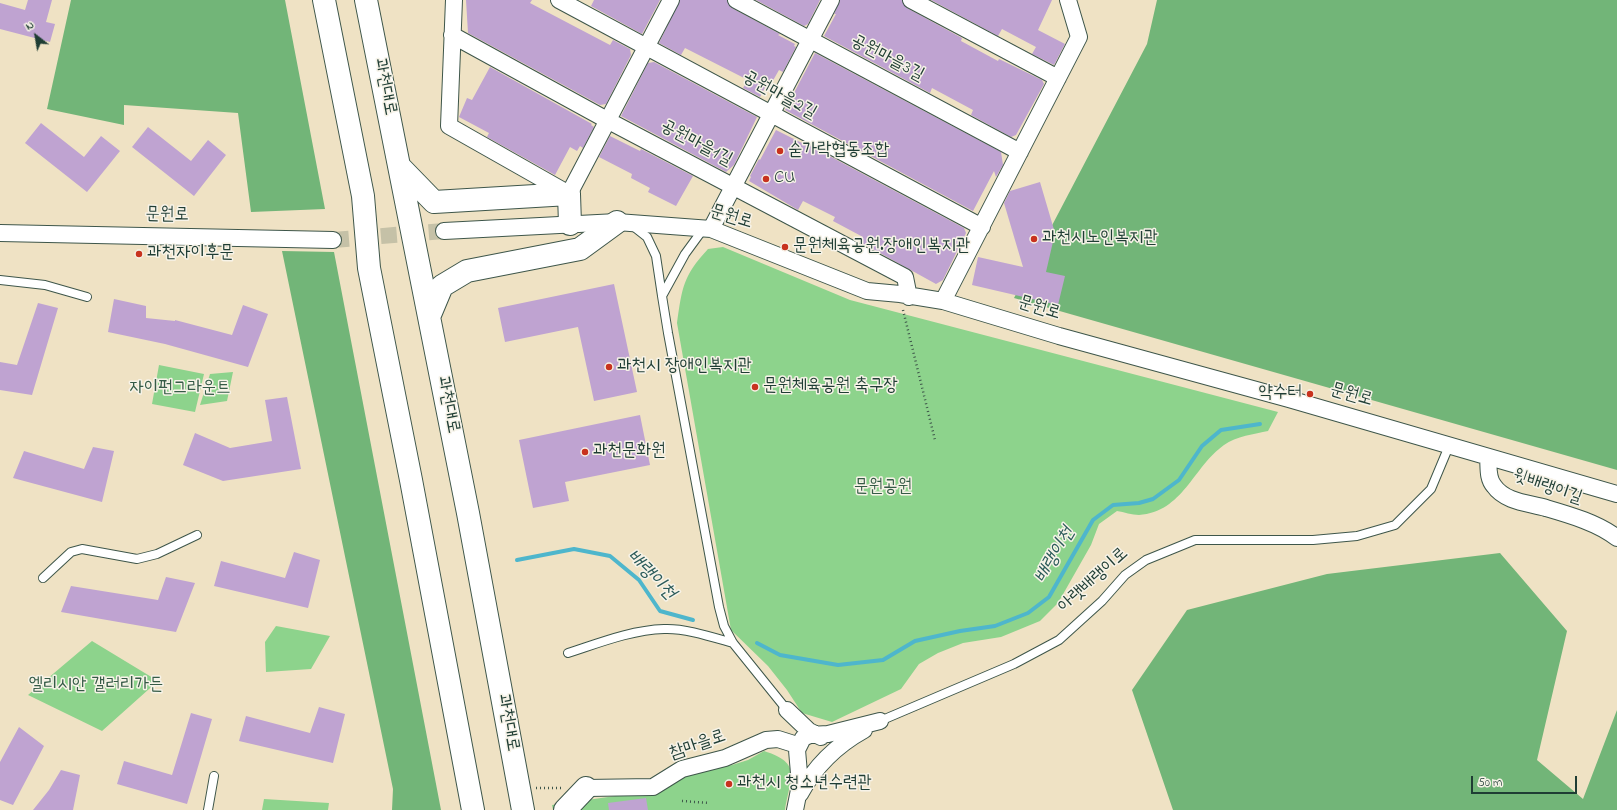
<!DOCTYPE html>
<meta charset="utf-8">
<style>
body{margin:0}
#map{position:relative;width:1617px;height:810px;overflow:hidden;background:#efe2c4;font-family:"Indie Flower",sans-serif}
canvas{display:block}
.north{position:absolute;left:16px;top:16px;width:40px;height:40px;-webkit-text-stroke:3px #f7f3e8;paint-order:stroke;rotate:329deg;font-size:11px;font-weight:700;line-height:16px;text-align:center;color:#1f3d34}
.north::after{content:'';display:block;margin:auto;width:14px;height:18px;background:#1f3d34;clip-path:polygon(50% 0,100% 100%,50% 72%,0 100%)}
.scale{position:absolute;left:1471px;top:776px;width:106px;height:18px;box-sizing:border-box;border:2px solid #1f3d34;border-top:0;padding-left:5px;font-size:12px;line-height:14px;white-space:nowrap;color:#1f3d34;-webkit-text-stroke:3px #f7f3e8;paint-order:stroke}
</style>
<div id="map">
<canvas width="1617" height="810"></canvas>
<div class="north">N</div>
<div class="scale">50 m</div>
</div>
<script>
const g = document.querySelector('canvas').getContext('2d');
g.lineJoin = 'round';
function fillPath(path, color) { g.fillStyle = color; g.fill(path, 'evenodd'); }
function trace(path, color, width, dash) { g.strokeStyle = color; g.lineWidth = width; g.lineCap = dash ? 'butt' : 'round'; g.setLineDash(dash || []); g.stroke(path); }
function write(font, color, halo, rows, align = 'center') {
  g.font = font + ' "Indie Flower","Poor Story",sans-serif'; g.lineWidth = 3; g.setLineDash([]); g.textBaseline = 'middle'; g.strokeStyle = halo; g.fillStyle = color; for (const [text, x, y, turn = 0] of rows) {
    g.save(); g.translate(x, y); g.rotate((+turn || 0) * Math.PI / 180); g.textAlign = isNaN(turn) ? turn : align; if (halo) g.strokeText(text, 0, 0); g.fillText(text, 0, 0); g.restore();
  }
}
const green = new Path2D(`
 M723,247L850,300L1278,412L1268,431C1255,434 1236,436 1224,445C1193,467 1183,512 1139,515C1132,515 1124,512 1117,511L1099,524L1091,545L1058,603L1040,621L1001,637L963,643L938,653L919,664L901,689L832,722L802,713L787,690L768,666L731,630L677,323C682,288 683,276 708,249Z
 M159,365L204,374L195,412L152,404Z
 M233,372L227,401L200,405L210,374Z
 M276,626L330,636L311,669L266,672L265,642Z
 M92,641L158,681L102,731L28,695Z
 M764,751C803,763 790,778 785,810H553L552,805L657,790L688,774L732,765L748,760Z
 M264,799L329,803L328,810H262Z`);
const forest = new Path2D(`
 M71,0H285L325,209L251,212L238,113L124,105V125L47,109Z
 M1157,0H1617V470L1014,298L1147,44Z
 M282,251L334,252L441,810H392L393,789Z
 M1500,553L1567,631L1537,760L1583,799L1617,710V810H1173L1132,690L1187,610L1327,574Z`);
const stream = new Path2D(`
 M517,560L574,549L610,556L639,580L660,611L693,620
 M757,643L780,655L838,665L883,660L915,641L960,631L995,626L1028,613L1049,597L1093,520L1113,505L1139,503L1153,499L1179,480L1202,446L1221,430L1260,424`);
const building = new Path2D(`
 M28,0H52L46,22L55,24L50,42L0,29V3L25,10Z
 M466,0H532L530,3L610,45L613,40L630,49L631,55L606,104L600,105L468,33Z
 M594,0H660L642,34L591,6Z
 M680,0H727L732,8L780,34L778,35L795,44L794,46L796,47L783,72L779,70L771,84L768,82L760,97L743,88L748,80L685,48L681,55L659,43Z
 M756,0H820L808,24L804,26Z
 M840,0H902L907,8L962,38L961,41L998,61L999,59L1042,80L1044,84L1016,135L1011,137L971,115L973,110L932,88L930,93L824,36L836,14H834Z
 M931,0H1052L1038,30L1065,44L1054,65L1032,54L1036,47L1002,29L998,36Z
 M815,53L1001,152L1003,165L996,177L994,171L973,211L785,110Z
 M654,62L757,117L734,165L726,172L621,116L648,63Z
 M490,67L592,124L591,125L594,127L583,148L580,146L577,151L570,147L555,175L487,137L489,133L459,117L467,98L472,100Z
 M41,123L84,157L101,136L120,151L87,192L25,143Z
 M148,127L191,161L208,140L226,155L194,196L132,147Z
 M776,130L806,145L807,144L964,228L966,233L943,280L936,284L860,242L863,237L833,221L835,217L803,201L798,210L749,181L751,177L750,176L759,159L760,160Z
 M610,136L640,151L641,149L693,176L676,206L648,192L650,188L631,178L632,174L599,157Z
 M1040,182L1055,233L1046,272L1065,276L1058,305L972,285L978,257L1023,267L1004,203L1010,191Z
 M614,284L637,392L594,401L578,327L505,342L498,308Z
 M114,299L146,306V318L175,321V320L232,335L243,305L268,314L248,367L165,344L108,332Z
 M38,303L58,308L32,395L0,390V362L17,365Z
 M287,397L301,469L223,481L183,465L195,433L230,448L272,441L265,400Z
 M640,415L650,465L565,482L569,501L533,508L519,440Z
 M93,447L114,451L102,502L13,478L24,451L84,469Z
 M294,552L320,560L308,608L214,586L221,561L285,578Z
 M166,577L195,583L176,632L61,612L71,586L158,600Z
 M319,707L345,714L333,763L239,741L246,716L310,733Z
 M191,713L212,719L187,804L117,784L124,761L172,775Z
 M19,727L44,746L13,805L0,800V762Z
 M61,770L80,775L73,810H33L49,790Z
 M646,798L648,810H609L608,803Z`);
const minorTunnel = new Path2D(`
 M333,240L444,231`);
const path = new Path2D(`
 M903,310L935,440
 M536,788H561
 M682,801L709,803`);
const service = new Path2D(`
 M633,226L647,237L656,256L662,296
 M704,228L685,254L662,296L668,333L719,607L724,626L733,643L787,710
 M0,280L45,285L87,297
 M43,578L71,552L82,549L137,559L157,554L197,535
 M568,653C599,643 631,630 664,629C685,628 712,637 733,643
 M880,721L1014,664L1059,640L1102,601L1125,575L1146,560L1195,540H1313L1357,536L1395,525L1431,489L1449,446
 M208,810L214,776`);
const minor = new Path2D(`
 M454,0L449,126L569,194L671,0
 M559,0L982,227
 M736,0L1020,152
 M911,0L1058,78
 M452,35L607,120L905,277L909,297
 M711,229L831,0
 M444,231L617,222L711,229L867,291L900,294L943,301L1059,336L1289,399L1617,494
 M0,233L333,240
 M943,301L1079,37L1068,0
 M1488,457C1489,467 1487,478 1494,486C1505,502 1529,503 1546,508C1570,515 1598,523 1617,538
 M787,710L809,731L821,737
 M586,788L653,787L682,769L725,758L766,740L778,739L797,745
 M800,794C815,766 837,745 864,730
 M795,810L800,785L797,750L803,738L810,735L828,734L880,721`);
const trunk = new Path2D(`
 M324,0L363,196L369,268L411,480L473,810
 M366,0L468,513L523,810
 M400,167L434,202L569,194L570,224
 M429,317L442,286L467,271L580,249L617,222
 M565,810L586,788`);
const markers = [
 [780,151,4,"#c8321e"],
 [766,179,4,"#c8321e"],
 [1034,239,4,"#c8321e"],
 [785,247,4,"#c8321e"],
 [139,254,4,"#c8321e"],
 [609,367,4,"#c8321e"],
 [755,387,4,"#c8321e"],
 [1310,394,4,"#c8321e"],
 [585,452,4,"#c8321e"],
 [729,784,4,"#c8321e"]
];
const streetNames = [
 ["공원마을3길",887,59,28],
 ["과천대로",384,87,79],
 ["공원마을2길",779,96,29],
 ["공원마을1길",696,144,28],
 ["문원로",167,216,1],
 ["문원로",731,218,17],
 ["문원로",1039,309,17],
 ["문원로",1351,396,16],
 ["과천대로",447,405,79],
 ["윗배랭이길",1547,488,19],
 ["아랫배랭이로",1094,581,-42],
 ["과천대로",507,723,80],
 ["참마을로",698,746,-19]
];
const poiNames = [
 ["숟가락협동조합",788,151],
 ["CU",774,179],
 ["과천시노인복지관",1042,239],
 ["문원체육공원.장애인복지관",793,247],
 ["과천자이후문",147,254],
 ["과천시 장애인복지관",617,367],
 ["문원체육공원 축구장",763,387],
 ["약수터",1302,394,"right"],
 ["과천문화원",593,452],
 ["과천시 청소년수련관",737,784]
];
const parkNames = [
 ["자이펀그라운트",180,389],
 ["문원공원",883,488],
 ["엘리시안 갤러리가든",96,686]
];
const waterNames = [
 ["배랭이천",1056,556,-60],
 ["배랭이천",650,576,45]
];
fillPath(green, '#8dd38c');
fillPath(forest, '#72b578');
trace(stream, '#4eb6cc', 4);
fillPath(building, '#bfa3d1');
trace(minorTunnel, '#c5c1a7', 16, [16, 8]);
trace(service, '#3e564a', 10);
trace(minor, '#3e564a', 18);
trace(trunk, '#3e564a', 24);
trace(path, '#3e564a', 2.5, [1, 3]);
trace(service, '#fff', 8);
trace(minor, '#fff', 16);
trace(trunk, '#fff', 22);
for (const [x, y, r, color] of markers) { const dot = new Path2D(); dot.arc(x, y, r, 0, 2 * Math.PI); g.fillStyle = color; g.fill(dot); trace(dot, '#f7f3e8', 1.5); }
write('18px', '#1f3d34', '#f7f3e8', streetNames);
write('18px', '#1f3d34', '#f7f3e8', poiNames, 'left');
write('18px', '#355b46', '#f7f3e8', parkNames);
write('italic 19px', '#2b5b5a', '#f7f3e8', waterNames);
</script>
